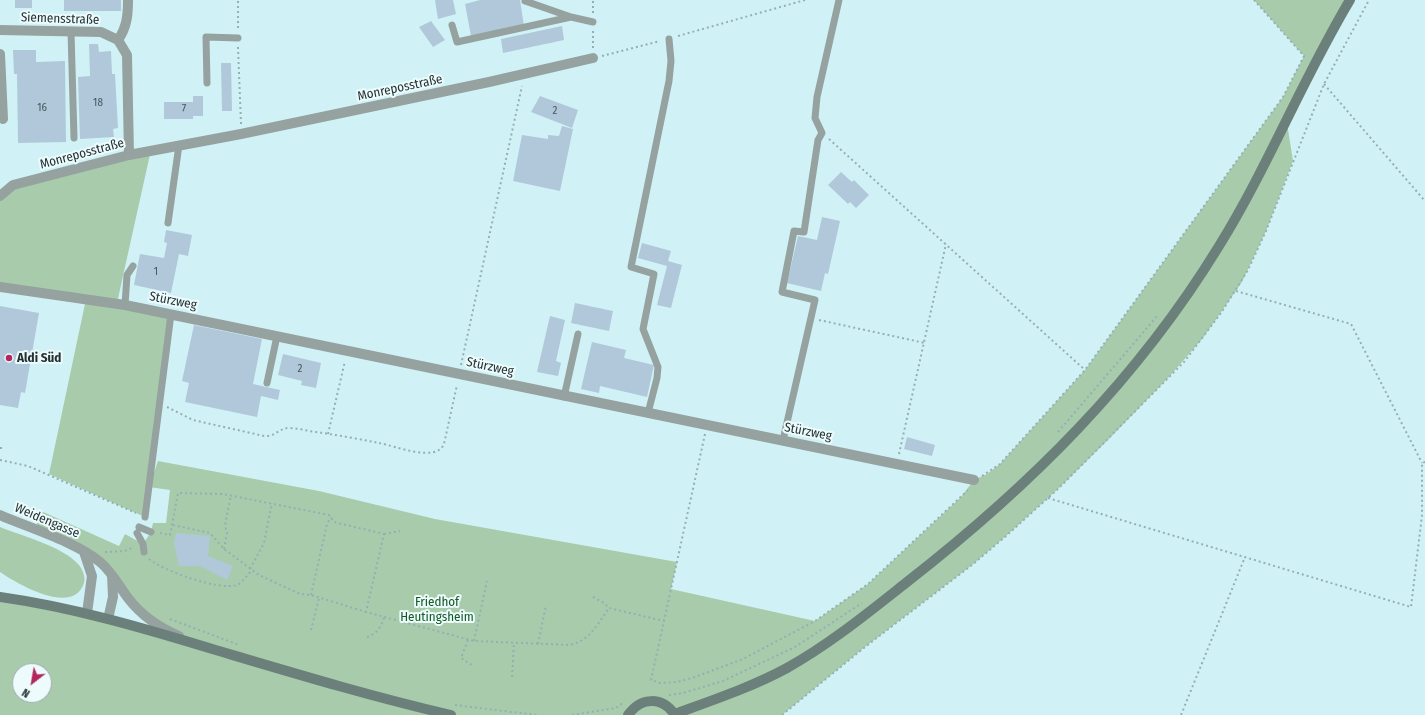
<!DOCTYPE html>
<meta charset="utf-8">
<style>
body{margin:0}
#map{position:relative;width:1425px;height:715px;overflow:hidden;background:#d0f2f7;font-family:"Fira Sans Condensed",sans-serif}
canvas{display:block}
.north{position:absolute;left:12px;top:663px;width:40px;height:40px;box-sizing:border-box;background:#edfbfd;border:1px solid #9dabad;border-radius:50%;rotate:211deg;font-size:11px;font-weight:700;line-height:16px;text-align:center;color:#253234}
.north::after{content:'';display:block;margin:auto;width:14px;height:18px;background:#b3265e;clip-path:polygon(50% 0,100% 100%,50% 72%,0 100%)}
</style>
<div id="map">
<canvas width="1425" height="715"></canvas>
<div class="north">N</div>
</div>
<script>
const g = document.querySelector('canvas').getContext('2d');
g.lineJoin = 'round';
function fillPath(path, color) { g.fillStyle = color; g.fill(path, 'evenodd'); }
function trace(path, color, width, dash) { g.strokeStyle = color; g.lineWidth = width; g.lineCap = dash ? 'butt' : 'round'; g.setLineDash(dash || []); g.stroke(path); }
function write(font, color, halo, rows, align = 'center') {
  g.font = font + ' "Fira Sans Condensed",sans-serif'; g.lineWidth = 4; g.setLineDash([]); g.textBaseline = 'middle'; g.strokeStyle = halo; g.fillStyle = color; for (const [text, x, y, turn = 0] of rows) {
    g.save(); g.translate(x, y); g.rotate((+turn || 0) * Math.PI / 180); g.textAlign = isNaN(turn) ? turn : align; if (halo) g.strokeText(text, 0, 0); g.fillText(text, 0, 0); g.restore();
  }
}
const green = new Path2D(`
 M1254,0H1350L1287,123L1293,161L1266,231L1242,282L1203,338L1169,377L1108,440L1059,488L1006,536L972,565L865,647L782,715H0V597L151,630L156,623L101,563L35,530L41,511L119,546L125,534L143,544L151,532L153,523H166L170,490L149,487L145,517L49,474L86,299L0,287V196L13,185L151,150L117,303L171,314L150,484L158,461L319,491L435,519L677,562L671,589L815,621L868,584L961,497L974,480L987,474L1000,464L1085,370L1283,97L1304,56ZM20,671H44V695H20Z
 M0,527C22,536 62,546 78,564C82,568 86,577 84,583C73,617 16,583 0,572Z`);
const building = new Path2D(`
 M15,0H32V8H15Z
 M64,0H121V11H64Z
 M435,0H453L456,14L438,19Z
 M480,0H520L524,26L471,36L465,4Z
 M431,21L445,40L433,47L419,27Z
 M562,26L564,40L503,53L501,39Z
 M89,44H98L99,52L111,51L112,74H115L118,128L113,129L114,137L80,139L78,77L90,76Z
 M13,50H36V62L65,61L66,142L18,143L17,74H14Z
 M221,63H231L232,111H222Z
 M193,96H203V116H193V119H164V102H193Z
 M540,96L578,110L572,128L531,112Z
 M562,126L573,129L560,191L513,181L522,135L548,139V135L559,136Z
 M841,172L852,182L854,180L869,195L856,208L850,202L848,204L828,185Z
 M822,217L840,221L828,274L825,273L821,291L787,283L798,236L817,240Z
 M166,230L192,235L188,256L179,254L171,293L134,285L140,254L164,258L167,243L164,242Z
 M642,243L671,251L668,261L682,265L671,308L657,305L667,266L638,258Z
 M575,303L613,311L609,331L571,323Z
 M0,306L39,313L25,393L21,392L18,408L0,405Z
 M550,316L565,320L556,361L561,363L558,376L537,372Z
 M194,325L262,339L253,384L280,390L278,400L261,396L257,417L185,402L189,383L182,381Z
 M592,342L626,350L624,358L654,365L647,397L600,386L599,393L581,389Z
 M283,354L321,363L316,388L301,385L302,381L278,375Z
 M907,437L935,445L932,456L904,449Z
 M176,533L210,536L208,556L233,566L227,580L200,566H179L174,543Z`);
const path = new Path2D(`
 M593,13V0
 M238,28V0
 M593,31V49
 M678,36L805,0
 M238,47L241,124
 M602,56L660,41
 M1324,84L1425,201
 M829,139L1085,370
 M1236,291L1351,324L1422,463
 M819,320L925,343
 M461,365L522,86
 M167,407L193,420L264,436C275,437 279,428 289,428C298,428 307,431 316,432C337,435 359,439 379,443C396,446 436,463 444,444L457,385
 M1058,432L1158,315
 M328,434L345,361
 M705,434L651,680L660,683L677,682L695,677L743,659L815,621L868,584L968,490
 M0,448H2
 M899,454L946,244
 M0,460L28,466L136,513
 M982,476L1000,464L1085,370L1283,97L1304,56L1254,0
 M1048,498L1411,607L1422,515V463L1425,462
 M173,525L210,533L224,549L259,575L300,594L311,595L366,612
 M160,533L170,535L178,493L223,494L329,515L334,522L384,534L366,612L474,641L570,645C590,640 597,625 609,608
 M384,534L400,531
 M224,549L227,533L225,525L231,495
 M105,552L125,551L134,547
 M149,559C164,571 219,591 237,585C242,583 248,574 252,570
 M250,569L264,543L272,503
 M311,595L327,524L331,517
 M593,597L604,603L609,608L664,621
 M170,619L239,645
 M311,630L319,598
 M367,637C376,635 382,626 384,617
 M468,640L461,658L472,665
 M474,641L487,581
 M538,644L546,605
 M512,677L514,643
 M669,695L683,693L723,681L795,647L862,603
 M455,705L537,715
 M572,715L616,708L624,702
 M782,715L865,647L972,565L1006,536L1059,488L1184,362L1221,313L1248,270L1266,231L1324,84L1369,0
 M1181,715L1245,557`);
const service = new Path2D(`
 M525,1L571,17
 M452,25L457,42L571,17L593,22
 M71,32L74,138
 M207,83L206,37L238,38
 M168,223L179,145
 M125,305L127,275L133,266
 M267,383L277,336
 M564,397L578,334
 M648,413L657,378L658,367L643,329L654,274L631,267L669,81L671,61L669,39
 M783,440L815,300L782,292L794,231L804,232L818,140L822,133L815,118L817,97L839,0
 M145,517L171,314
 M139,527L151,532
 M137,533L143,544L144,552`);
const minor = new Path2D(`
 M0,30L101,32L118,40L127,55L129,155
 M118,40C127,27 128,15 128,0
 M0,54L3,119
 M0,196L13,185L129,155L241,134L489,82L593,58
 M0,287L125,305L974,480`);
const tertiary = new Path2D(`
 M0,515C30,528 76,542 100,562C112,572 119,586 128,598C141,615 160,628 179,636
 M84,552L92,576L87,613
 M108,619L113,597L112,575`);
const secondary = new Path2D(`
 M0,597C71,607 140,627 209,648C290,672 369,696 451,715
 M675,714C713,700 752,687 787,668C830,644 869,612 907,582C1030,486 1137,380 1219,246C1268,167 1302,80 1350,0
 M628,715C641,697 662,696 675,715`);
const markers = [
 [9,358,4,"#b3265e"]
];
const numberNames = [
 ["18",98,103],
 ["16",42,108],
 ["7",184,109],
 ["2",555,111],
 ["1",156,272],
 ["2",300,369]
];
const streetNames = [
 ["Siemensstraße",60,19,2],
 ["Monreposstraße",400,88,-12],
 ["Monreposstraße",82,154,-15],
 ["Stürzweg",173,301,11],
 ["Stürzweg",490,367,12],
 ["Stürzweg",808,432,11],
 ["Weidengasse",47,521,23]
];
const poiNames = [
 ["Aldi Süd",17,358]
];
const parkNames = [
 ["Friedhof",437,602],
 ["Heutingsheim",437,617]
];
fillPath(green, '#a8ccab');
fillPath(building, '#b0c8da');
trace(path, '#94afb3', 2, [2, 3]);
trace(service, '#95a29f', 7);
trace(minor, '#95a29f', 10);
trace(tertiary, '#95a29f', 10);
trace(secondary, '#6c807b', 10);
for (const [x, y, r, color] of markers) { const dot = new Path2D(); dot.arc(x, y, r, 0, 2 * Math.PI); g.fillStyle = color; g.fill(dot); trace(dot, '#edfbfd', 1.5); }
write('11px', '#48585e', null, numberNames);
write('13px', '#253234', '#edfbfd', streetNames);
write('bold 13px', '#253234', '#edfbfd', poiNames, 'left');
write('13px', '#145a25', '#edfbfd', parkNames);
</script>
